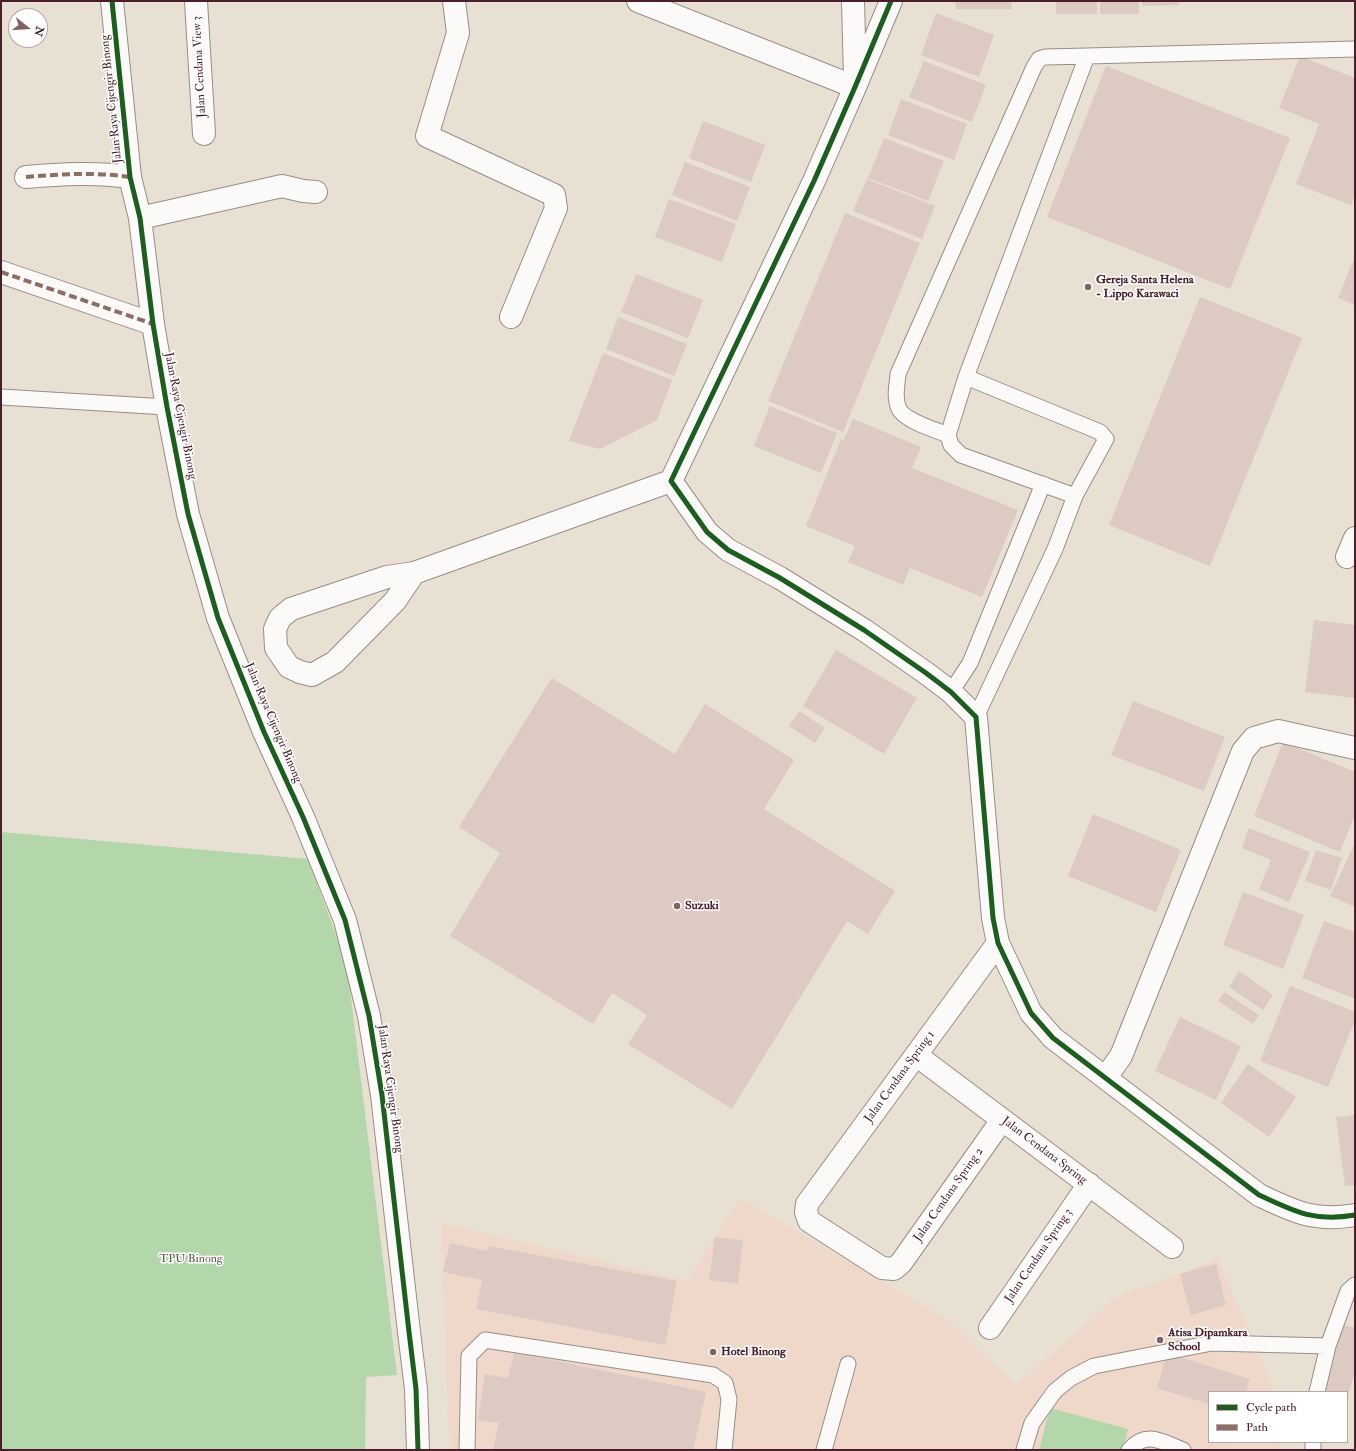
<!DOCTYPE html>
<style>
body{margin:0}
#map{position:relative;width:1356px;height:1451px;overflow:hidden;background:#e8e0d2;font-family:"IM FELL Double Pica",serif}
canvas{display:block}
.frame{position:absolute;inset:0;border:2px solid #4a1f2b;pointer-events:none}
.legend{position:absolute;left:1208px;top:1391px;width:140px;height:52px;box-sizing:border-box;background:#fff;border:1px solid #b7a5aa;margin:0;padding:5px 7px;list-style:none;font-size:12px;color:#4a1f2b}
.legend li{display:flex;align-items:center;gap:8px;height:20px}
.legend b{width:20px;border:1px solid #b7a5aa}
.north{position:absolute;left:8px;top:8px;width:40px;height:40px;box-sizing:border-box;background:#fff;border:1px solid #b7a5aa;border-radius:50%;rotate:107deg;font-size:11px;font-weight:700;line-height:16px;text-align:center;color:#4a1f2b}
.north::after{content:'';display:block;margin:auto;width:14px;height:18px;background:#816365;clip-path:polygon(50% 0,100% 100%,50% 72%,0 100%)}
</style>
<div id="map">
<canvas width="1356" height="1451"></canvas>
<div class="frame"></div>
<ul class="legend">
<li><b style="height:5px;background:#1b5e20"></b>Cycle path</li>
<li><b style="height:5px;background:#8d6e63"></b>Path</li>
</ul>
<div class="north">N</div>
</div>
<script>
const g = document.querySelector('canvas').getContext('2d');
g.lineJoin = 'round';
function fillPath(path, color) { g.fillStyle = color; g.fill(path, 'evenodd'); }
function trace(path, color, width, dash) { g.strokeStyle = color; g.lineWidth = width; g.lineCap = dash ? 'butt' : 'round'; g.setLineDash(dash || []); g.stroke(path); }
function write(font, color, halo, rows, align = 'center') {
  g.font = font + ' "IM FELL Double Pica",serif'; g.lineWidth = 3; g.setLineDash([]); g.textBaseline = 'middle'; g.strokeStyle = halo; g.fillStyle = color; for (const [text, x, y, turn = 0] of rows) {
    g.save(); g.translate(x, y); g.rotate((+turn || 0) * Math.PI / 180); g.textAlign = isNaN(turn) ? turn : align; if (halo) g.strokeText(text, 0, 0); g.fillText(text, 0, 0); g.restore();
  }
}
const built = new Path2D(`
 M740,1198L946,1319L1016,1385L1117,1297L1218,1259L1272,1384L1273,1392H1209V1442H1278L1279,1450H449L441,1223L687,1281Z`);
const green = new Path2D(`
 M1,832L308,859L347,965L397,1375L366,1377L365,1450H1Z
 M1050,1408L1128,1429L1123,1450H1039Z`);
const building = new Path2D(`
 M955,1H1011L1012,9H956Z
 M1056,1H1097V14H1056Z
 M1100,1H1139V14H1100Z
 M1142,1H1179V5L1142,6Z
 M936,13L994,35L979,77L921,55Z
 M1300,56L1355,78V194L1351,205L1296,184L1319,124L1279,108Z
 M924,61L986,85L972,122L909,97Z
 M1106,66L1290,138L1230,289L1047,217Z
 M901,99L967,124L954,160L888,135Z
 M703,121L765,145L751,182L689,158Z
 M884,138L944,161L928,201L868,178Z
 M685,162L750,187L737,221L672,195Z
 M867,179L935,206L922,239L853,211Z
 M669,199L736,224L722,262L655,237Z
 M845,213L920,243L843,432L768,401Z
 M1354,259H1355V305L1338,298Z
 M636,274L703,300L688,338L621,312Z
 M1200,297L1302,338L1210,566L1109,525Z
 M618,317L687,344L674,376L606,349Z
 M603,353L672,380L657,420L600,449L569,441Z
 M770,406L837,433L821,473L754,446Z
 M853,419L921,447L912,468L1018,510L982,597L910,568L903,585L848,562L855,546L806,526L841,439L844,440Z
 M1314,620L1355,625V698L1305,692Z
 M836,650L917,698L884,754L803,706Z
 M552,678L675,754L705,704L794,760L764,809L895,891L868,934L847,921L732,1109L628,1044L647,1015L612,993L593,1024L450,936L500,853L459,827Z
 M1133,701L1225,737L1204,791L1111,755Z
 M799,711L825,728L815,743L789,726Z
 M1283,742L1355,772V815L1340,852L1254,816Z
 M1093,814L1181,850L1156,912L1068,876Z
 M1249,828L1310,852L1289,902L1259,889L1271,860L1242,848Z
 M1355,843V907L1330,896Z
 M1316,850L1342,858L1331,890L1305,881Z
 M1243,892L1304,915L1283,969L1223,945Z
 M1324,921L1355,932V999L1302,978Z
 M1239,971L1273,995L1263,1010L1229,987Z
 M1290,986L1355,1012V1020L1328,1087L1260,1061Z
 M1224,992L1259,1015L1253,1024L1218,1001Z
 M1180,1017L1241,1046L1216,1100L1155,1071Z
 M1248,1064L1296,1097L1269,1137L1221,1103Z
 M1355,1115V1185L1345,1186L1336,1117Z
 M715,1237L743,1240L738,1284L709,1280Z
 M450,1243L487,1251L488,1246L677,1281L665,1345L476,1309L482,1280L443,1272Z
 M1216,1264L1226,1305L1191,1315L1180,1274Z
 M1340,1324L1355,1328V1371L1347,1399V1392H1322Z
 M514,1352L706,1392L693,1450H493L499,1423L478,1420L485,1374L508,1378Z
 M1167,1353L1250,1379L1246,1392H1209V1404L1157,1388Z`);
const service = new Path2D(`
 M966,377L948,435L951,445L961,455L1075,496
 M1,397L167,407
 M948,435C936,430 905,421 899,409C894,398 897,386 898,374L1034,67L1039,59L1045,57L1087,56L1355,49
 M951,692L970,663L1043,484
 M976,717L1055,549L1075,496L1106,439L1100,432L966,377L1087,56
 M1317,1392L1328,1346L1348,1291L1355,1285
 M1313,1442V1450
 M467,1450L469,1356L485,1340L713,1375L725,1383L729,1399L724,1450
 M824,1450L848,1364
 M1024,1450L1032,1423L1055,1391L1071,1378L1094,1366L1212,1343L1328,1346
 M1129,1450C1147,1430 1162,1442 1183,1450`);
const minor = new Path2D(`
 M196,1L204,134
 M454,1L458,33L427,136L554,195L556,208L511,317
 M638,1L855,87
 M853,1L855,78
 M891,1L855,87L814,181L671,481L707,532L728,550L780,578L864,630L926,673L951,692L976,717L993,918L998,943L1031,1013L1053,1038L1259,1195C1295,1212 1314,1222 1355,1215
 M26,177C61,174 95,172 130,177
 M140,218L282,186L303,191L316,192
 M1,272L153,324
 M1347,557L1355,538
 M414,573L395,601L335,662L312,675L300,672L289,667L276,648L275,629L280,618L291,609L387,577L414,573L671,481
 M998,943L807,1204L806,1212L809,1221L882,1268L894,1269L901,1263L1002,1120
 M916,1055L1172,1247
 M1106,1077L1121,1056L1243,751L1254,738L1278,731L1355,748
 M990,1328L1089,1184`);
const tertiary = new Path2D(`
 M112,1L130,177L140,218L153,324L167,407L188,514L218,618L264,732L303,817L345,920L369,1016L382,1095L409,1332L416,1389L418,1450`);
const quiet = new Path2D(`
 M26,177C61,174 95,172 130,177
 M1,272L153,324`);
const cycleway = new Path2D(`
 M112,1L130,177L140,218L153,324L167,407L188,514L218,618L264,732L303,817L345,920L369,1016L382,1095L409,1332L416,1389L418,1450
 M891,1L855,87L814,181L671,481L707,532L728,550L780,578L864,630L926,673L951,692L976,717L993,918L998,943L1031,1013L1053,1038L1259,1195C1295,1212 1314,1222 1355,1215`);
const markers = [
 [1088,287,4,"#816365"],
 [677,906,4,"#816365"],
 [1160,1340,4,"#816365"],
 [713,1352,4,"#816365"]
];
const streetNames = [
 ["Jalan Cendana View 3",200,67,-93],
 ["Jalan Raya Cijengir Binong",112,99,-96],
 ["Jalan Raya Cijengir Binong",180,416,79],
 ["Jalan Raya Cijengir Binong",273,723,67],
 ["Jalan Cendana Spring 1",900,1077,-54],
 ["Jalan Raya Cijengir Binong",390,1089,82],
 ["Jalan Cendana Spring",1044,1151,37],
 ["Jalan Cendana Spring 2",949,1195,-55],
 ["Jalan Cendana Spring 3",1039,1256,-56]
];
const poiNames = [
 ["Gereja Santa Helena",1096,280],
 ["- Lippo Karawaci",1096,294],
 ["Suzuki",685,906],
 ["Atisa Dipamkara",1168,1333],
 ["School",1168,1347],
 ["Hotel Binong",721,1352]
];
const parkNames = [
 ["TPU Binong",191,1259]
];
fillPath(built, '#efd8ca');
fillPath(green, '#b3d7aa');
fillPath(building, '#ddcac3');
trace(service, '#988d88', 17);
trace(minor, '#988d88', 24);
trace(tertiary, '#988d88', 24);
trace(service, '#fcfaf8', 15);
trace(minor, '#fcfaf8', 22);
trace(tertiary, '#fcfaf8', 22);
trace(quiet, '#8d6e63', 4, [8, 4]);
trace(cycleway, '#1b5e20', 5);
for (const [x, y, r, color] of markers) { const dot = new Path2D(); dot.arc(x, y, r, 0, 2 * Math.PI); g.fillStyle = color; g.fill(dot); trace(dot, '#fff', 1.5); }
write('12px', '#4a1f2b', '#fff', streetNames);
write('bold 12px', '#4a1f2b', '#fff', poiNames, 'left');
write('12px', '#605d4c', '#fff', parkNames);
</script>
